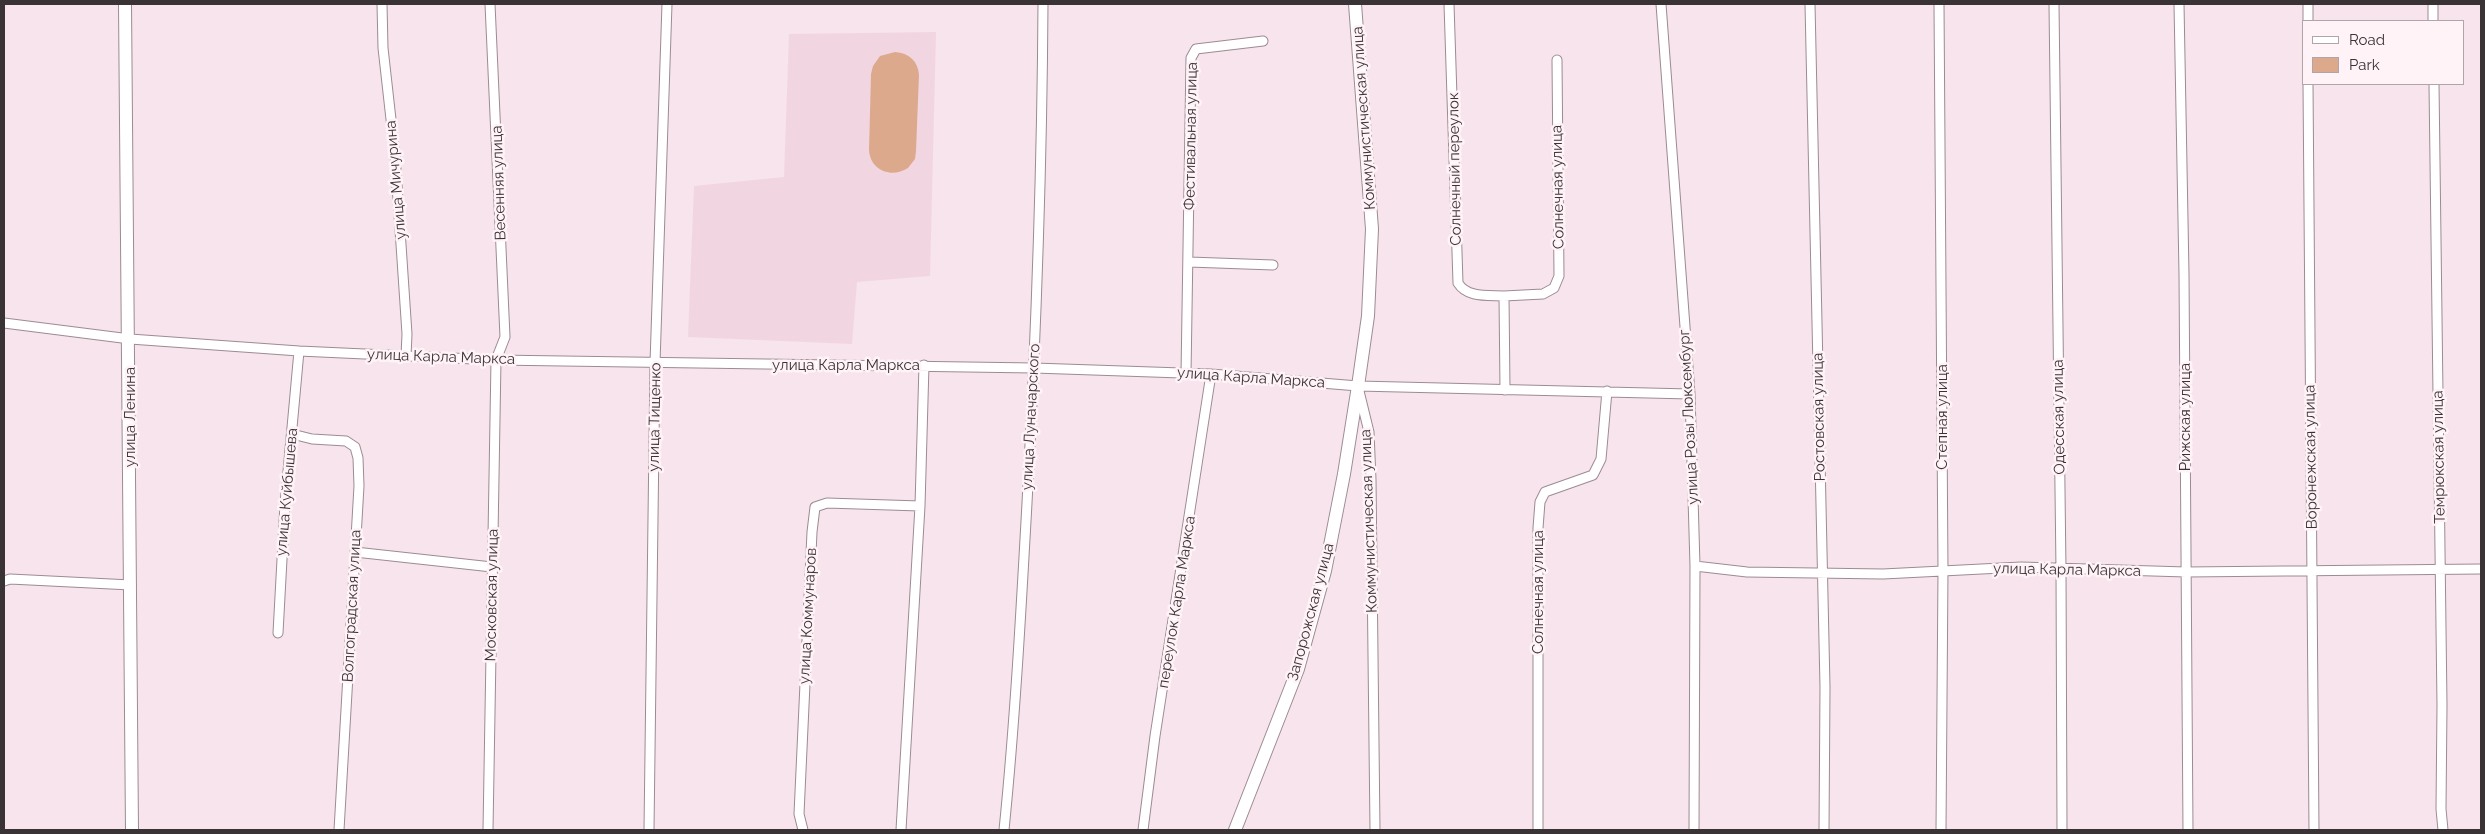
<!DOCTYPE html>
<meta charset="utf-8">
<style>
body{margin:0}
#map{position:relative;width:2485px;height:834px;overflow:hidden;background:#f7e4ec;font-family:Raleway,sans-serif}
canvas{display:block}
.frame{position:absolute;inset:0;border:5px solid #3a3336;pointer-events:none}
.legend{position:absolute;left:2302px;top:20px;width:162px;height:65px;box-sizing:border-box;background:#fff3f8;border:1px solid #b0a6aa;margin:0;padding:6px 9px;list-style:none;font-size:15px;color:#3a3336}
.legend li{display:flex;align-items:center;gap:10px;height:25px}
.legend b{width:25px;border:1px solid #b0a6aa}
</style>
<div id="map">
<canvas width="2485" height="834"></canvas>
<div class="frame"></div>
<ul class="legend">
<li><b style="height:6px;background:#fff"></b>Road</li>
<li><b style="height:14px;background:#dda98d"></b>Park</li>
</ul>
</div>
<script>
const g = document.querySelector('canvas').getContext('2d');
g.lineJoin = 'round';
function fillPath(path, color) { g.fillStyle = color; g.fill(path, 'evenodd'); }
function trace(path, color, width, dash) { g.strokeStyle = color; g.lineWidth = width; g.lineCap = dash ? 'butt' : 'round'; g.setLineDash(dash || []); g.stroke(path); }
function write(font, color, halo, rows, align = 'center') {
  g.font = font + ' Raleway,sans-serif'; g.lineWidth = 5; g.setLineDash([]); g.textBaseline = 'middle'; g.strokeStyle = halo; g.fillStyle = color; for (const [text, x, y, turn = 0] of rows) {
    g.save(); g.translate(x, y); g.rotate((+turn || 0) * Math.PI / 180); g.textAlign = isNaN(turn) ? turn : align; if (halo) g.strokeText(text, 0, 0); g.fillText(text, 0, 0); g.restore();
  }
}
const built = new Path2D(`
 M936,32L930,276L857,282L852,344L688,337L694,186L784,177L789,34Z`);
const green = new Path2D(`
 M895,52C909,53 918,61 919,75L916,151L915,159L908,168C891,179 870,170 869,150L871,74L873,66L880,56Z`);
const street = new Path2D(`
 M382,4L383,48L395,155L407,334L406,356
 M1449,4L1458,283C1467,298 1488,295 1504,296
 M1661,4L1690,394L1695,566L1694,830
 M1810,4L1825,687L1824,830
 M1939,4L1943,570L1941,830
 M2054,4L2061,570L2062,830
 M2179,4L2184,274L2188,830
 M2433,4V21
 M2308,21V4
 M2308,84L2314,830
 M2434,84L2442,705L2441,809L2443,830
 M1189,262L1273,265
 M4,323L130,339L299,351L496,360L1034,368L1211,374L1358,386L1690,394
 M1186,374L1191,58L1196,49L1263,41
 M1505,390L1504,296L1543,294L1554,288L1559,276L1557,60
 M1359,391L1369,432L1371,480L1375,830
 M292,434L312,439L346,441L355,447L358,458L359,486L339,830
 M355,552L492,567
 M1695,566L1747,572L1883,574L2021,567L2186,572L2481,569
 M4,581L10,579L131,585
 M278,633L285,504L299,351
 M488,830L496,360L505,337L490,4
 M649,830L655,363L667,4
 M803,830L799,814L812,532L815,507L827,503L920,506
 M901,830L920,506L924,365
 M1004,830C1015,721 1021,612 1027,503C1036,336 1042,170 1043,4
 M1143,830L1155,736L1211,374
 M1538,830V528L1540,502L1545,492L1593,475L1601,459L1607,391`);
const secondary = new Path2D(`
 M125,4L132,830
 M1235,830L1298,669L1325,571L1344,474L1358,386L1368,316L1372,229L1355,4`);
const streetNames = [
 ["Коммунистическая улица",1364,118,-94],
 ["Фестивальная улица",1191,136,-89],
 ["Солнечный переулок",1455,169,-91],
 ["улица Мичурина",396,180,-95],
 ["Весенняя улица",499,183,-92],
 ["Солнечная улица",1558,187,-91],
 ["улица Карла Маркса",441,357,2],
 ["улица Карла Маркса",846,365],
 ["улица Карла Маркса",1251,378,4],
 ["улица Ленина",130,417,-90],
 ["улица Тищенко",655,417,-89],
 ["улица Луначарского",1031,417,-87],
 ["улица Розы Люксембург",1689,417,-93],
 ["Ростовская улица",1819,417,-91],
 ["Степная улица",1942,417,-90],
 ["Одесская улица",2059,417,-91],
 ["Рижская улица",2185,417,-90],
 ["Воронежская улица",2311,457,-91],
 ["Темрюкская улица",2439,457,-91],
 ["улица Куйбышева",287,492,-85],
 ["Коммунистическая улица",1369,521,-92],
 ["улица Карла Маркса",2067,570,1],
 ["Солнечная улица",1538,592,-90],
 ["Московская улица",492,595,-89],
 ["переулок Карла Маркса",1177,602,-81],
 ["Волгоградская улица",352,606,-87],
 ["Запорожская улица",1311,612,-75],
 ["улица Коммунаров",808,616,-87]
];
fillPath(built, '#f1d6e2');
fillPath(green, '#dda98d');
trace(street, '#9d8b93', 11);
trace(secondary, '#9d8b93', 14);
trace(street, '#fff', 9);
trace(secondary, '#fff', 12);
write('15px', '#3a3336', '#fff3f8', streetNames);
</script>
